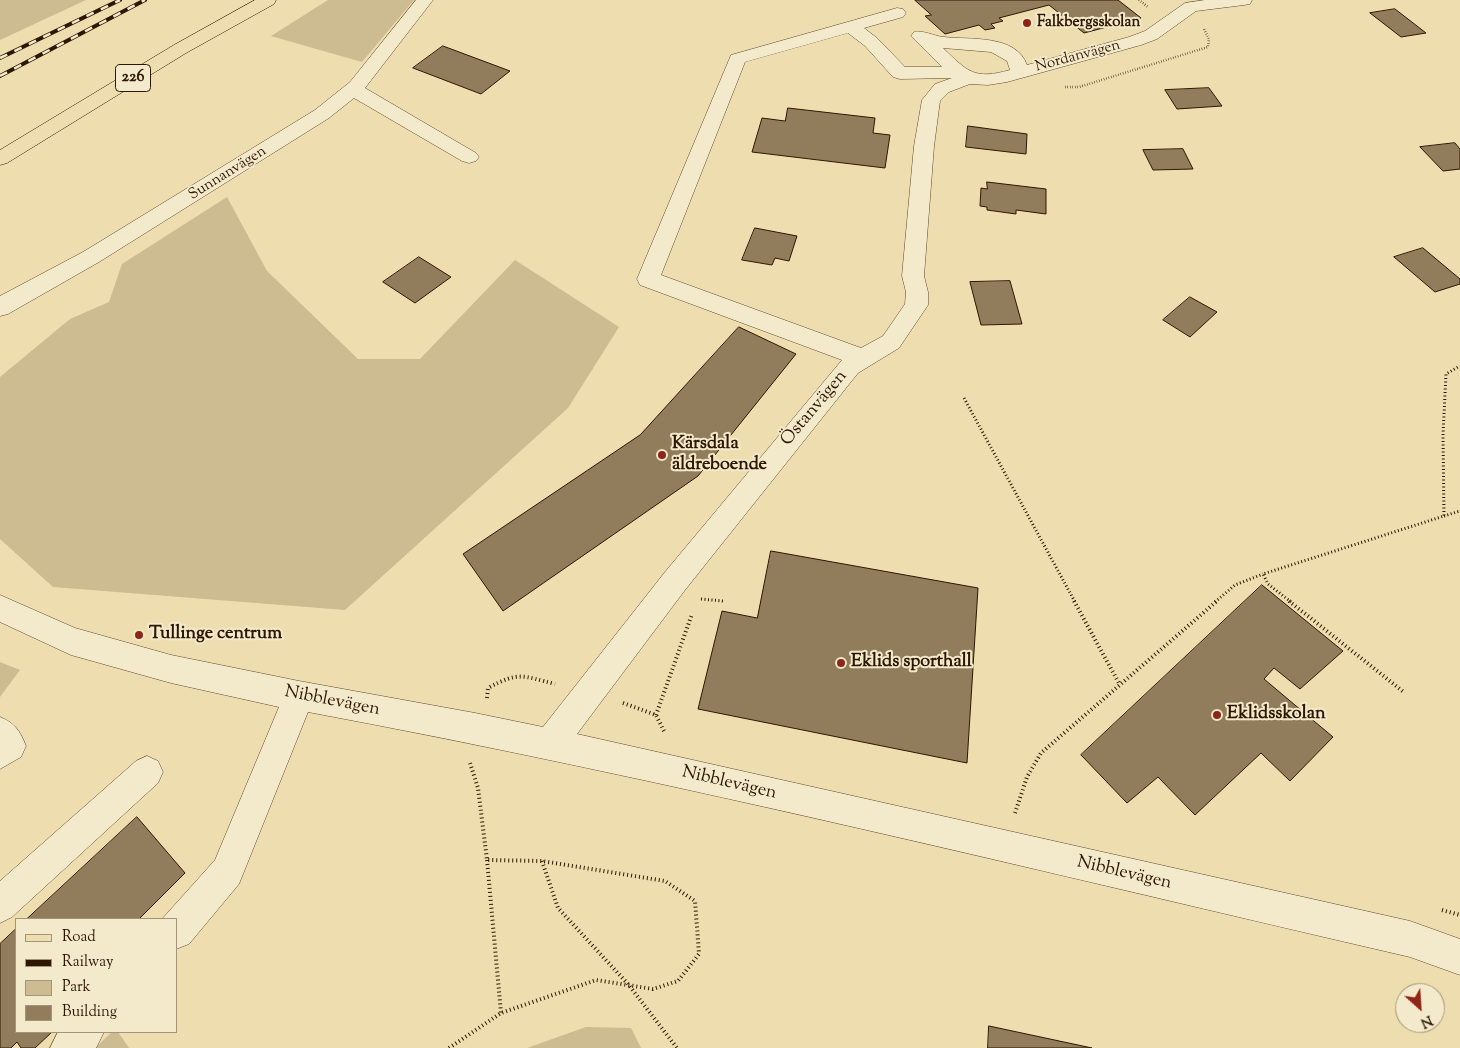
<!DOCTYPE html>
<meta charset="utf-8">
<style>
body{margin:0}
#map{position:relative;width:1460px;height:1048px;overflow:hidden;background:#edddaf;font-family:"Sorts Mill Goudy",serif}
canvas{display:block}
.legend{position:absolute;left:15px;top:918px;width:162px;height:115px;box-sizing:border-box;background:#f3e9cb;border:1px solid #a4957a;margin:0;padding:6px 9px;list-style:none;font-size:15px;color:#2e1600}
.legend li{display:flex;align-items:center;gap:10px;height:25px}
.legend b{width:25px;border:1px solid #a4957a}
.north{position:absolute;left:1395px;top:983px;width:50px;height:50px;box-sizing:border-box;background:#f3e9cb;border:1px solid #a4957a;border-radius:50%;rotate:154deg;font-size:14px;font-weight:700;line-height:20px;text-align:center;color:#2e1600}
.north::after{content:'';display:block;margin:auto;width:18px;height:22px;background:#8f2418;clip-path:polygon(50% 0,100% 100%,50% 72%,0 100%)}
</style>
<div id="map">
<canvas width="1460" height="1048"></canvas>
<ul class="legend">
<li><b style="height:6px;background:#edddaf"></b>Road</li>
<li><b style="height:6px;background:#2e1600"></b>Railway</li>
<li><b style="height:14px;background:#cdbb91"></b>Park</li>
<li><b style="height:14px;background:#917d5b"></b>Building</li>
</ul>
<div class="north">N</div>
</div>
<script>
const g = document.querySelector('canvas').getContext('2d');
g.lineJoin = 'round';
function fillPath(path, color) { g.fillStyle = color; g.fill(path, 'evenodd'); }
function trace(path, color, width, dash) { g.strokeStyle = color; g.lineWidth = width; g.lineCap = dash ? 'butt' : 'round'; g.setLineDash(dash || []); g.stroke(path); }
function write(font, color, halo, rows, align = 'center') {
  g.font = font + ' "Sorts Mill Goudy",serif'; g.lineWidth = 4; g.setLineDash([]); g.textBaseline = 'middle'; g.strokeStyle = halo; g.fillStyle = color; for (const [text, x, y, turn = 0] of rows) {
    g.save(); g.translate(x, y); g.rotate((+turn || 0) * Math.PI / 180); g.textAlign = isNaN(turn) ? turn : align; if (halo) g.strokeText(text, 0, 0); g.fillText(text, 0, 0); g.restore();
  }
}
const green = new Path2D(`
 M0,0H86L0,40Z
 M328,0H414L362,62L271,36Z
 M227,197L267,271L358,359H420L515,260L619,327L568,408L345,610L53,587L0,539V377L70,319L109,302L122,264Z
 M0,662L20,670L0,697Z
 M586,1027L631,1028L641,1048H527Z
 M112,1032H118L129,1048H95Z`);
const building = new Path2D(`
 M915,0H1118L1141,18L1084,33L1049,5L999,18L1003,21L991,24L995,28L985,30L979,25L945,34L925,16L931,15Z
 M1395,9L1426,33L1401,37L1370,13Z
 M443,46L510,71L481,94L413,68Z
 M1209,88L1222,106L1177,109L1165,90Z
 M788,108L875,118L873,133L890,135L885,168L752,152L762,118L785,121Z
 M968,126L1027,134L1026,154L966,147Z
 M1455,143L1460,149V169L1443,171L1420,147Z
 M1183,149L1193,169L1153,170L1143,150Z
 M987,182L1046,189V214L1016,210V214L987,210V207L980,206L981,188L987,189Z
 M755,228L797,236L789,261L775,258L772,265L742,260Z
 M1423,248L1460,279V284L1435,292L1394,257Z
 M419,257L451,277L415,303L383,282Z
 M1010,281L1022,324L981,325L970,282Z
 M1190,297L1217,312L1190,337L1163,320Z
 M739,327L796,354L698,476L503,611L463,554L640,435Z
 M771,551L978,588L967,763L698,709L722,611L757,618Z
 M1262,585L1343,651L1300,689L1274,668L1264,679L1333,737L1290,781L1261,753L1195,815L1158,777L1127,803L1081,755Z
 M137,817L185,873L139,919H27Z
 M16,929V1032H52L35,1048H21L17,1042L11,1048H0V944Z
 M989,1026L1092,1048H988Z`);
const pathFar2 = new Path2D(`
 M1139,0L1148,7
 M1065,87H1079L1208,47L1209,39L1204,29`);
const pathFar1 = new Path2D(`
 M964,398L1075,602
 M1444,516L1460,511
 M701,599L723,601
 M1215,602L1235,585L1263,574
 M1291,602L1268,584L1263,574L1444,516L1443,435L1446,374L1460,366`);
const path = new Path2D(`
 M1074,601L1120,685
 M1289,601L1405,693
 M487,698L488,688C519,671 523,676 555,684
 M623,703L656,715L665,733
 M656,715L692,614
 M1015,813L1027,777L1041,753L1217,601
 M487,860L501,1013
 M542,861L558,908L628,984L677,1048
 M1442,910L1460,915
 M449,1048L501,1013L596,980L653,989L678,981L699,954L695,901L665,881L542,861L487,860L478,788L470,763`);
const minor = new Path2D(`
 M416,0H433L365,88L476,153L479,157L476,161L469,163L462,161L354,98L329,118L99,262L8,314L0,316V296L83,252L315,110L350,82Z
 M1205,0H1252L1250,4L1244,5L1196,11L1157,39L1141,45L1007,82L988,85L970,84L949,92L940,101L934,146L924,276L928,292V305L899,348L858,373L685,590L577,734L1410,921L1460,939V975L1410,957C1043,872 678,781 308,712L239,884L189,944L176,949V919L163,918L215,860L279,707L171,683L71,655L0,622V595L75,628L171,655L299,681L475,713L543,727L665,572L842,360L640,285L637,279L731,55L897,8L903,9L906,13L903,17L864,28L877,38L905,67H942L911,36L914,32C924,30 933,36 944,37C970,40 1016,34 1027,65L1129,37L1145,31L1185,3ZM848,33L865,46L893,77L900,79L952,78L935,84L922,100L914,146L902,276L906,292L905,304L883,336L861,348L661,275L745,62ZM943,48L991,52L1007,61L1010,70C974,80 968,72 943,48Z
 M0,717C15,723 20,731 26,746L21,757L0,769Z
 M147,756L158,761L163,772L158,783L12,917L0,923V881L136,761Z
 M58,1032H104L96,1048H50Z`);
const major = new Path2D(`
 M255,0H276L274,4L186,53L7,163L0,165V150L174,45Z`);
const rail = new Path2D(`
 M0,58L120,0
 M0,76L145,0`);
const markers = [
 [1027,23,5,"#8f2418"],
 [662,455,5,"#8f2418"],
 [139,635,5,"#8f2418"],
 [841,663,5,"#8f2418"],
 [1217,715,5,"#8f2418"]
];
const farPoinames = [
 ["Falkbergsskolan",1037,23]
];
const farStreetnames = [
 ["Nordanvägen",1078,57,-15],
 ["Sunnanvägen",228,174,-32]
];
const shields = [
 [133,78,35]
];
const shieldNames = [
 ["226",133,78]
];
const streetNames = [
 ["Östanvägen",815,409,-50],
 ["Nibblevägen",332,702,11],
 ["Nibblevägen",729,784,13],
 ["Nibblevägen",1124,874,13]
];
const poiNames = [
 ["Kärsdala",672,445],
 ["äldreboende",672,466],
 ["Tullinge centrum",149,635],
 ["Eklids sporthall",851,663],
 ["Eklidsskolan",1227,715]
];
fillPath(green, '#cdbb91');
fillPath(building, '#917d5b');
trace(building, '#2e1600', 1);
trace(minor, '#5e482c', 1);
trace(major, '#2e1600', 1);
trace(pathFar2, '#2e1600', 2.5, [0.5, 2]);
trace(pathFar1, '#2e1600', 3, [1, 2.5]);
trace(path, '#2e1600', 4, [1, 3]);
fillPath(minor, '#f3e9cb');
fillPath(major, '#edddaf');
trace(rail, '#2e1600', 4);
trace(rail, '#f3e9cb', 2.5, [8]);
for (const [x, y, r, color] of markers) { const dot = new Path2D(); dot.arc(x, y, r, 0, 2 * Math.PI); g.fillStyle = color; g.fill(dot); trace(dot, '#f3e9cb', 2); }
write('bold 15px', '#2e1600', '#f3e9cb', farPoinames, 'left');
write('15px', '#2e1600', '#f3e9cb', farStreetnames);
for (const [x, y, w] of shields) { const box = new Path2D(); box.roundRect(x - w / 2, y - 13.5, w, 27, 4); g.fillStyle = '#f3e9cb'; g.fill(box); trace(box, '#2e1600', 1); }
write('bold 16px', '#2e1600', null, shieldNames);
write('18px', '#2e1600', '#f3e9cb', streetNames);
write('bold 18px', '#2e1600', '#f3e9cb', poiNames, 'left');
</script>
